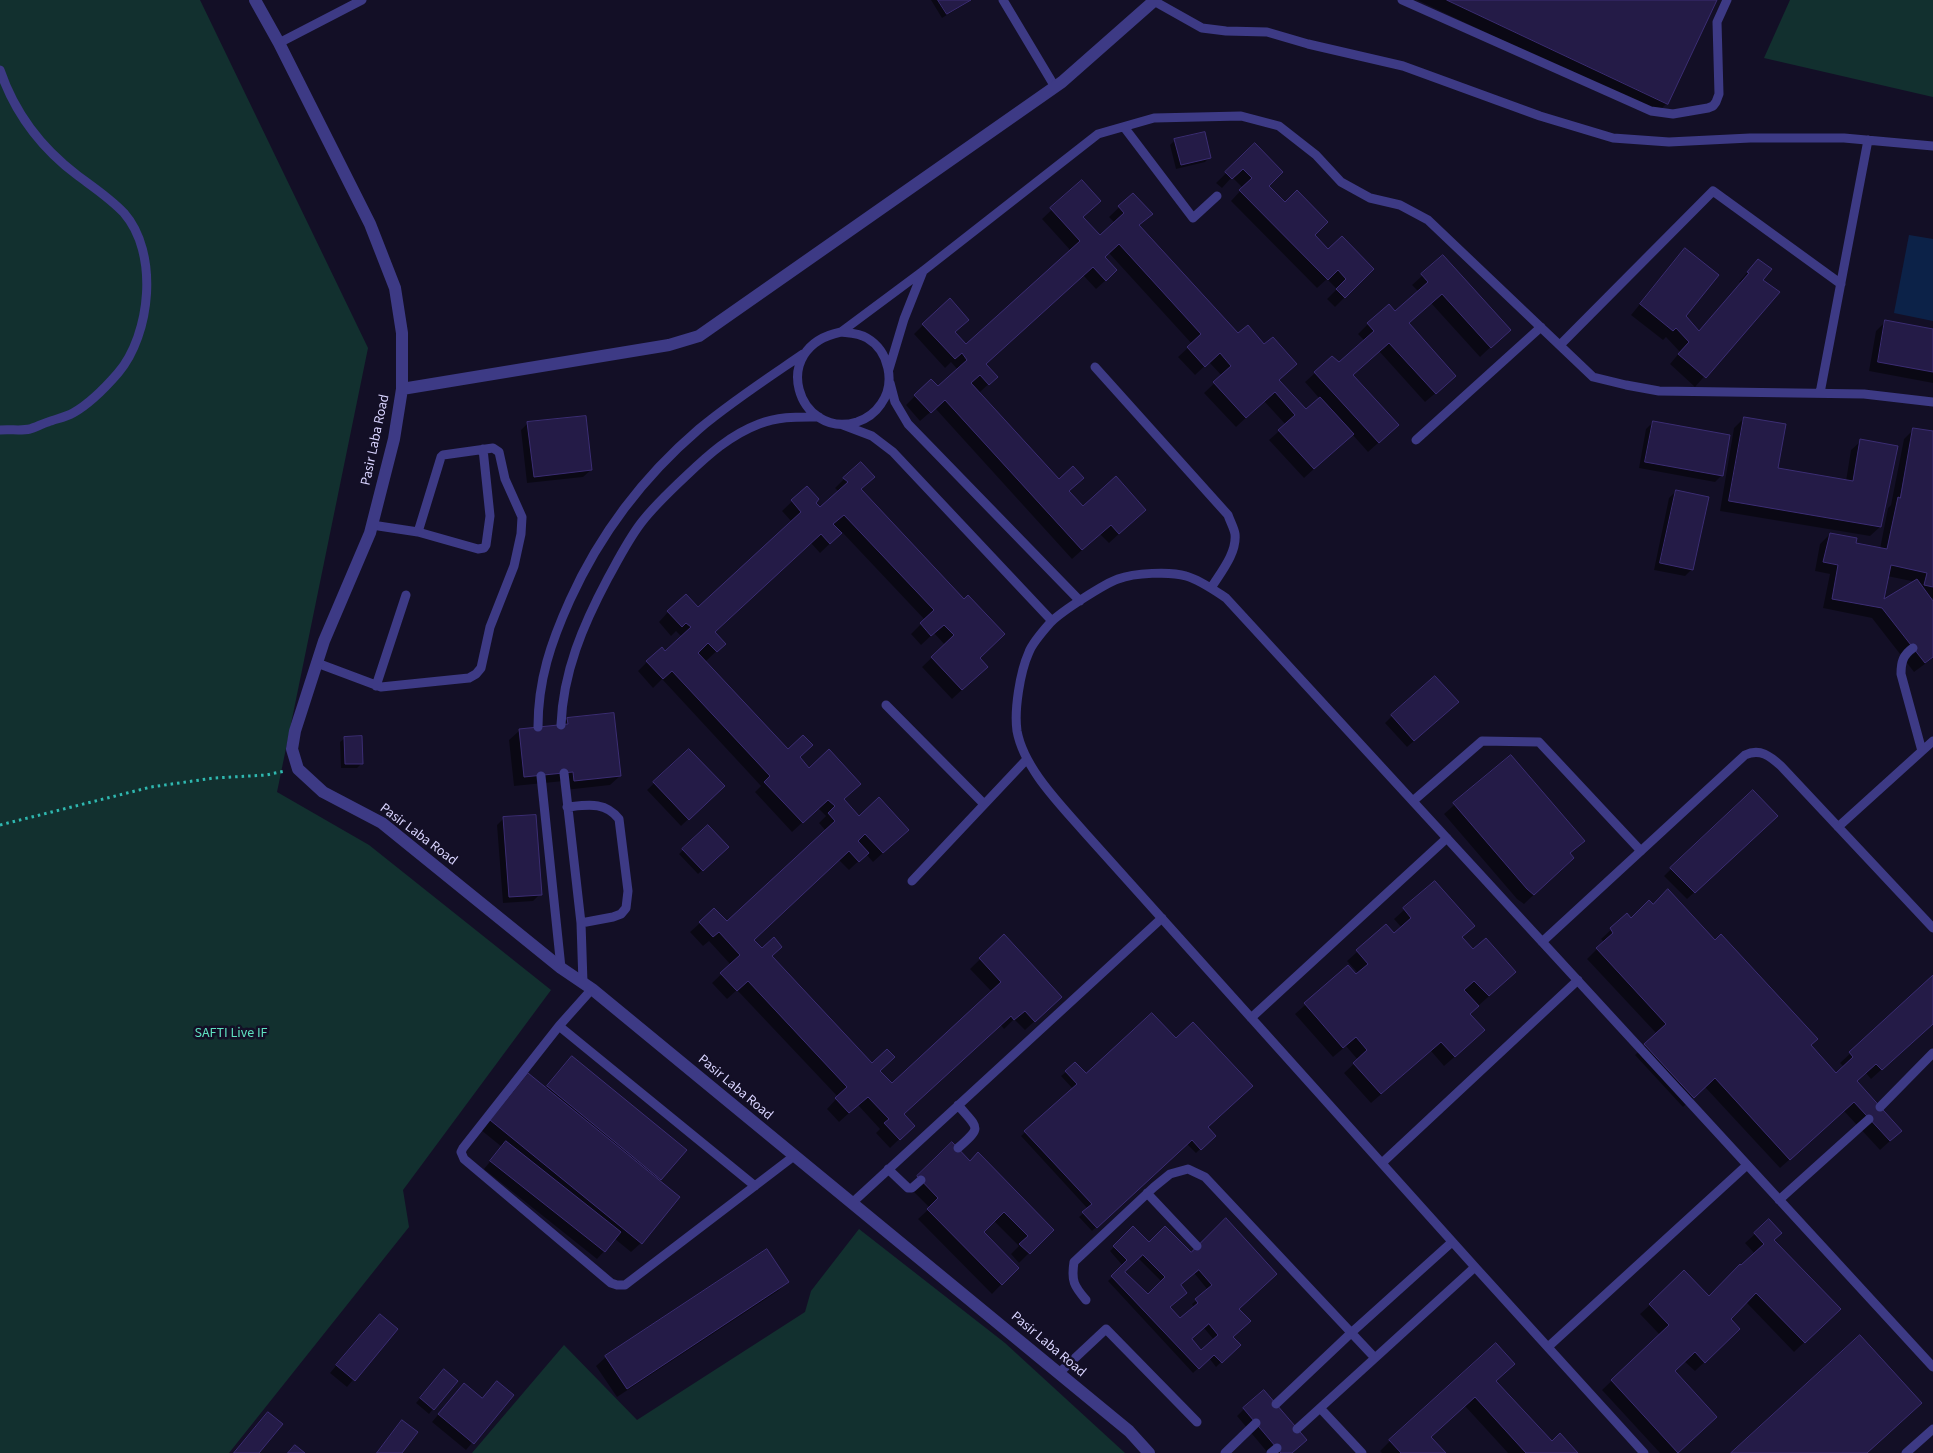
<!DOCTYPE html>
<style>
body{margin:0}
canvas{display:block;background:#130f26}
</style>
<canvas width="1933" height="1453"></canvas>
<script>
const g = document.querySelector('canvas').getContext('2d');
g.lineJoin = 'round';
function fillPath(path, color) { g.fillStyle = color; g.fill(path, 'evenodd'); }
function trace(path, color, width, dash) { g.strokeStyle = color; g.lineWidth = width; g.lineCap = dash ? 'butt' : 'round'; g.setLineDash(dash || []); g.stroke(path); }
function write(font, color, halo, rows, align = 'center') {
  g.font = font + ' "Source Sans 3",sans-serif'; g.lineWidth = 5; g.setLineDash([]); g.textBaseline = 'middle'; g.strokeStyle = halo; g.fillStyle = color; for (const [text, x, y, turn = 0] of rows) {
    g.save(); g.translate(x, y); g.rotate((+turn || 0) * Math.PI / 180); g.textAlign = isNaN(turn) ? turn : align; if (halo) g.strokeText(text, 0, 0); g.fillText(text, 0, 0); g.restore();
  }
}
const green = new Path2D(`
 M0,0H200L368,348L277,792L369,845L551,990L403,1190L409,1227L229,1453H0Z
 M1790,0H1933V97L1764,58Z
 M859,1229L1005,1343L1125,1453H472L564,1345L637,1420L805,1312L811,1291Z`);
const water = new Path2D(`
 M1909,235L1933,239V321L1894,313Z`);
const shadow = new Path2D(`
 M931,0H972L942,18Z
 M1417,0H1716L1667,103L1657,113Z
 M1175,140L1209,158L1205,162L1176,169L1170,145Z
 M1255,145L1267,186L1313,235L1328,250L1373,269L1335,307L1327,299L1337,289L1327,279L1317,288L1231,201L1243,188L1232,177L1222,188L1216,183Z
 M1082,181V217L1100,237L1115,223L1109,217L1133,194L1151,214L1138,226L1306,411L1320,399L1305,382L1315,373L1339,364L1365,341L1358,334L1368,324L1395,312L1418,291L1412,285L1443,257L1499,339L1480,357L1431,303L1408,324L1445,385L1425,402L1379,351L1352,375L1387,435L1368,452L1352,434L1304,478L1269,440L1286,425L1264,401L1236,427L1204,393L1222,376L1209,362L1195,375L1178,357L1192,344L1109,253L1104,258L1106,280L1096,289L1083,275L985,364L996,377L979,393L1083,508L1135,519L1109,543L1100,534L1072,559L935,408L920,421L906,405L915,396L938,388L958,370L951,362L945,368L914,334L923,325L954,333L966,346L1071,251L1042,219Z
 M1685,250L1684,316L1698,332L1741,283L1739,282L1758,260L1761,280L1778,292L1695,387L1670,364L1680,352L1666,337L1663,340L1631,315Z
 M1886,321L1933,330V383L1869,371L1876,331Z
 M1744,418L1777,469L1846,481L1851,450L1861,441L1880,527L1870,536L1720,511L1734,428Z
 M1653,422L1722,475L1715,482L1639,468L1646,429Z
 M528,423L591,470L583,477L527,483L521,430Z
 M1914,429L1933,433V598L1929,597L1933,603V658L1914,672L1872,618L1823,608L1830,574L1815,571L1820,544L1830,534L1854,544L1880,549L1888,508L1891,505L1904,439ZM1887,576L1916,582L1882,602Z
 M844,479L860,489L978,658L977,676L952,699L922,667L945,645L934,633L921,645L911,634L925,620L842,532L820,553L811,543L714,633L724,644L705,662L788,751L798,758L859,818L898,839L873,862L866,854L849,870L839,860L752,940L770,957L891,1085L992,992L970,969L1004,936L1051,1006L1025,1030L1014,1019L1004,1029L1000,1024L903,1115L913,1126L890,1148L876,1133L880,1129L858,1105L839,1122L827,1109L838,1097L737,990L727,999L712,983L731,965L709,941L703,946L690,932L700,923H727L826,831L819,823L826,816L818,808L792,832L755,792L761,786L662,679L653,688L638,671L647,662L665,653L682,637L676,631L671,636L659,622L668,612L686,596L698,609L792,522L782,511L806,488L814,503L820,509L839,492L835,488Z
 M1676,491L1692,569L1685,576L1654,570L1669,498Z
 M1450,709L1407,747L1385,723L1392,716Z
 M567,719L620,776L610,785L565,790L564,781L514,786L509,740L519,731L560,726Z
 M345,738L362,763L357,768H341L340,742Z
 M688,751L723,786L681,826L647,790Z
 M1510,756L1573,850L1569,854L1563,867L1524,904L1517,899L1444,814Z
 M504,818L540,894L533,901L503,903L497,825Z
 M1769,823L1687,899L1664,876L1671,869Z
 M708,826L727,847L698,874L679,854Z
 M1435,882L1473,926L1461,938L1505,982L1469,1014L1474,1040L1444,1066L1431,1051L1371,1103L1344,1073L1358,1060L1346,1046L1333,1057L1295,1014L1348,967L1356,976L1359,974L1347,961L1386,926L1394,935L1402,928L1394,919Z
 M1627,915L1630,919L1809,1045L1836,1074L1844,1067L1840,1063L1933,977V1023L1871,1079L1866,1073L1855,1082L1891,1140L1880,1150L1844,1111L1780,1168L1705,1087L1683,1107L1635,1055L1657,1034L1587,959L1604,942L1601,939Z
 M572,1058L685,1150L659,1182L641,1243L631,1252L615,1239L597,1259L484,1169L502,1147L481,1130L528,1075L545,1089Z
 M1066,1072L1085,1075L1207,1127L1214,1136L1196,1153L1187,1144L1092,1231L1079,1217L1088,1209L1021,1136L1073,1089L1061,1076Z
 M952,1144L970,1162L1052,1230L1019,1263L1011,1254L1019,1246L994,1221L982,1232L1017,1268L992,1294L918,1219L930,1208L908,1186Z
 M1133,1228L1149,1243L1165,1228L1238,1309L1232,1337L1235,1349L1216,1367L1209,1358L1193,1373L1108,1281L1123,1266L1110,1251ZM1138,1258L1162,1282L1148,1296L1124,1272ZM1194,1273L1208,1290L1192,1304L1194,1308L1180,1320L1169,1307L1180,1286ZM1204,1328L1214,1340L1200,1351L1190,1339Z
 M1755,1234L1773,1241L1839,1309L1794,1352L1746,1302L1729,1319V1339L1695,1371L1684,1361L1673,1371L1706,1426L1676,1453H1660L1602,1390L1660,1335L1640,1314L1650,1305L1708,1298L1755,1254L1745,1243Z
 M787,1282L778,1291L617,1397L596,1366L606,1357Z
 M373,1322L396,1329L347,1387L330,1373Z
 M1496,1345L1495,1381L1552,1443L1576,1453H1508L1465,1406L1430,1437L1445,1453H1382L1380,1451L1390,1441Z
 M440,1375L433,1409L429,1414L416,1403Z
 M457,1392L481,1399L512,1395L466,1450L432,1422Z
 M1244,1409L1291,1453H1268L1237,1416Z`);
const building = new Path2D(`
 M938,0H971L947,14Z
 M1447,0H1717L1668,104Z
 M1205,132L1211,158L1181,165L1174,139Z
 M1255,143L1283,172L1269,186L1285,202L1297,190L1328,222L1315,235L1328,249L1342,236L1374,269L1345,298L1336,289L1346,279L1338,270L1328,280L1239,190L1252,178L1243,169L1232,179L1225,172Z
 M1082,180L1101,201L1083,217L1100,235L1124,213L1118,206L1133,193L1153,214L1139,225L1238,333L1248,325L1264,344L1273,337L1297,364L1279,380L1306,409L1320,397L1354,434L1314,469L1278,430L1295,415L1275,392L1246,418L1213,382L1231,366L1220,353L1205,367L1187,347L1201,334L1119,244L1105,257L1117,270L1106,281L1093,267L986,364L998,377L989,385L980,375L971,383L1059,479L1073,466L1084,478L1069,491L1083,506L1116,476L1146,510L1119,534L1111,525L1082,550L945,400L931,413L914,395L931,379L938,386L967,360L962,353L955,359L922,324L950,298L969,320L955,332L966,344L1080,241L1050,208Z
 M1685,248L1719,275L1686,316L1699,331L1749,273L1747,272L1758,259L1772,269L1763,280L1780,292L1706,378L1678,354L1689,342L1676,328L1673,331L1640,304Z
 M1443,255L1511,330L1491,348L1442,294L1409,323L1456,376L1436,394L1389,343L1353,375L1399,425L1379,443L1314,372L1332,356L1339,362L1374,331L1367,323L1389,304L1395,311L1428,282L1421,274Z
 M1885,320L1933,329V372L1878,362Z
 M586,416L592,470L534,477L527,422Z
 M1744,417L1786,424L1778,468L1853,481L1860,439L1898,446L1881,527L1729,501Z
 M1653,421L1730,435L1723,476L1645,462Z
 M1913,428L1933,431V587L1924,585L1927,573L1891,565L1884,599L1917,579L1933,601V657L1925,663L1882,608L1832,599L1838,565L1823,562L1830,533L1857,538L1856,543L1887,549L1898,497L1900,498Z
 M861,462L875,477L861,489L964,599L968,595L1005,634L980,658L988,667L962,690L931,657L954,635L944,625L931,636L920,623L934,610L844,515L833,524L842,533L830,544L821,534L715,632L726,644L717,652L708,643L698,653L788,749L803,735L813,745L800,757L809,768L829,749L861,784L844,799L859,816L879,797L909,830L883,853L865,834L858,841L869,853L859,862L849,851L754,940L762,948L774,937L782,947L772,956L872,1063L887,1049L895,1057L880,1071L892,1083L1001,982L979,958L1004,934L1062,997L1035,1022L1025,1011L1014,1020L1011,1016L904,1114L915,1126L900,1140L884,1123L889,1119L868,1097L849,1113L835,1098L847,1087L748,981L737,991L720,973L740,955L719,932L713,937L699,922L714,908L727,921L835,821L828,813L835,806L828,800L803,823L764,782L770,776L672,671L663,679L646,661L662,647L665,651L691,627L686,623L682,627L667,611L686,594L698,607L801,512L791,500L807,486L819,499L816,503L820,507L848,482L843,478Z
 M1676,490L1709,497L1693,570L1660,563Z
 M1435,676L1459,702L1414,741L1391,715Z
 M614,713L621,776L574,781L573,772L524,777L519,729L568,724L567,718Z
 M362,736L363,764H345L344,737Z
 M689,749L725,786L689,820L653,782Z
 M1511,755L1585,841L1570,853L1574,858L1534,895L1527,889L1453,803Z
 M1753,790L1778,816L1695,893L1670,868Z
 M536,815L542,895L509,897L503,817Z
 M708,825L729,847L703,871L682,849Z
 M1435,881L1475,926L1462,937L1473,949L1486,938L1516,972L1489,996L1474,981L1464,990L1479,1006L1470,1014L1485,1030L1455,1057L1441,1042L1381,1094L1353,1063L1367,1050L1356,1037L1343,1048L1304,1003L1348,965L1356,974L1368,964L1356,950L1386,924L1394,933L1411,918L1403,908Z
 M1668,889L1715,940L1721,934L1818,1039L1811,1045L1836,1073L1853,1057L1849,1052L1933,975V1024L1882,1070L1876,1064L1857,1081L1902,1131L1890,1141L1854,1102L1790,1160L1715,1078L1694,1098L1644,1044L1666,1024L1596,948L1613,933L1610,928L1627,913L1631,918L1649,900L1653,904Z
 M1152,1013L1176,1038L1193,1022L1253,1086L1208,1127L1216,1136L1201,1150L1192,1140L1097,1228L1082,1212L1092,1204L1024,1131L1077,1084L1065,1071L1075,1062L1086,1073Z
 M572,1056L687,1150L661,1180L547,1086Z
 M528,1073L680,1197L642,1244L490,1120Z
 M506,1141L621,1232L605,1252L490,1161Z
 M952,1142L970,1161L978,1152L1054,1230L1030,1254L1019,1244L1028,1236L1004,1212L984,1232L1019,1268L1002,1285L927,1209L938,1198L917,1176Z
 M1226,1218L1277,1274L1239,1309L1251,1321L1233,1337L1241,1345L1222,1363L1214,1355L1199,1369L1111,1276L1127,1260L1113,1246L1133,1226L1149,1242L1165,1226L1191,1252ZM1143,1255L1165,1277L1148,1294L1125,1272ZM1199,1270L1212,1285L1195,1299L1198,1303L1180,1318L1170,1307L1187,1293L1181,1285ZM1209,1324L1218,1335L1201,1350L1192,1339Z
 M1769,1219L1782,1233L1774,1240L1841,1309L1805,1343L1756,1293L1731,1319L1740,1329L1705,1363L1695,1352L1675,1371L1717,1417L1678,1453L1611,1380L1669,1325L1649,1304L1684,1270L1709,1296L1740,1264L1741,1265L1764,1244L1754,1233Z
 M767,1249L789,1282L627,1389L605,1356Z
 M380,1314L398,1329L355,1381L336,1365Z
 M1860,1335L1922,1403L1867,1453H1731Z
 M1496,1343L1515,1364L1496,1381L1552,1441L1560,1433L1578,1453H1526L1475,1397L1431,1437L1446,1453H1401L1389,1440Z
 M444,1369L458,1381L434,1410L420,1398Z
 M497,1381L514,1395L474,1444L438,1414L464,1383L482,1398Z
 M1264,1390L1307,1440L1292,1453H1281L1243,1408Z
 M268,1412L283,1424L259,1453H234Z
 M402,1420L418,1432L402,1453H377Z
 M295,1445L305,1453H288Z`);
const path = new Path2D(`
 M0,825L151,787L214,778L266,775L285,771`);
const service = new Path2D(`
 M1003,0L1055,87
 M1402,0L1651,111L1673,114L1708,108L1713,106L1716,102L1719,94L1717,22L1727,0
 M1154,1L1202,28L1226,31L1267,32L1308,44L1403,66L1540,116L1613,138L1669,142L1750,138H1844L1933,146
 M279,43L362,0
 M0,70C15,114 40,147 77,175C93,187 110,198 124,213C159,253 151,334 118,373C105,388 91,403 73,413C66,417 56,419 48,422C42,424 36,427 30,429C21,431 10,429 0,430
 M1124,127L1193,218L1217,196
 M841,332C850,333 859,333 867,338C889,351 896,383 881,404C875,413 866,419 857,422C798,440 767,347 841,332L923,271L1098,134L1154,118L1241,116L1279,126L1316,155L1341,182L1370,198L1400,205L1428,220L1593,377L1626,385L1659,391L1864,394L1933,402
 M1560,345L1713,191L1841,284
 M1095,367L1228,515C1230,521 1234,528 1235,534C1237,553 1221,572 1211,588
 M889,369L904,319L923,271
 M890,383L895,402L908,424L1080,601
 M1820,393L1868,140
 M843,425L872,436L893,452L1052,621
 M1416,440L1541,327
 M372,525L418,532L478,549L484,548L486,545L490,516L483,449
 M1913,648C1903,655 1901,662 1901,674L1922,751
 M317,663L381,687L469,678L476,674L481,668L490,627L514,566L521,534L522,517L505,479L499,452L493,448L443,455L441,457L418,532
 M376,686L406,595
 M886,705L984,804
 M561,725C563,672 583,625 608,578C618,560 628,540 641,523C654,506 670,491 686,476C708,455 730,435 759,424C779,416 799,417 819,417
 M538,727C538,680 551,642 570,600C600,534 643,477 699,429C731,402 768,378 803,354
 M564,773L581,923L583,983
 M541,776L561,968
 M1413,801L1482,741L1539,742L1641,851
 M567,807C587,805 605,801 619,819L628,891L626,908L621,914L613,917L581,923
 M1838,827L1933,741
 M912,881L1027,759
 M1542,942L1745,755C1760,748 1770,756 1781,766L1933,928
 M592,989L559,1026L463,1148L461,1152L464,1159L611,1283L617,1285H625L794,1156
 M1251,1018L1447,838
 M559,1026L755,1186
 M1880,1107L1933,1053
 M958,1148C983,1126 978,1129 958,1105
 M1382,1163L1578,980
 M888,1169L908,1188H912L921,1180
 M1147,1193L1197,1246
 M1779,1200L1869,1119
 M852,1203L1162,918
 M1086,1300C1074,1286 1071,1281 1074,1262L1154,1187L1170,1174L1188,1169L1205,1177L1375,1358
 M1548,1347L1747,1165
 M1059,1373L1106,1329L1197,1422
 M1276,1404L1351,1333L1452,1242
 M1320,1408L1362,1453
 M1297,1429L1475,1267
 M1225,1453L1256,1423
 M1271,1453L1277,1448
 M1644,1453L1475,1267L1086,834C1061,805 1024,769 1017,731C1014,710 1020,672 1029,652C1033,642 1044,630 1051,622C1062,611 1104,584 1118,579C1134,573 1170,571 1186,576C1200,580 1214,590 1226,598L1933,1367
 M1906,1453L1933,1429`);
const minor = new Path2D(`
 M255,0L279,43L370,224L395,288L402,333V389L394,439L370,533L324,641L295,731L292,749L298,769L323,792L382,823L561,968L592,989L1129,1431L1149,1453
 M402,389L669,345L699,336L1062,82L1155,0`);
const streetNames = [
 ["Pasir Laba Road",376,440,-78],
 ["Pasir Laba Road",418,835,37],
 ["Pasir Laba Road",735,1088,40],
 ["Pasir Laba Road",1048,1345,40]
];
const parkNames = [
 ["SAFTI Live IF",231,1034]
];
fillPath(green, '#12302f');
fillPath(water, '#0c2248');
fillPath(shadow, '#0007');
fillPath(building, '#241b47');
trace(building, '#3b2d73', 1);
trace(path, '#2fb8b0', 3, [2.5, 4]);
trace(service, '#3d3a85', 9);
trace(minor, '#3d3a85', 12);
write('14px', '#d9d4ff', '#130f26', streetNames);
write('14px', '#5fe0c0', '#130f26', parkNames);
</script>
